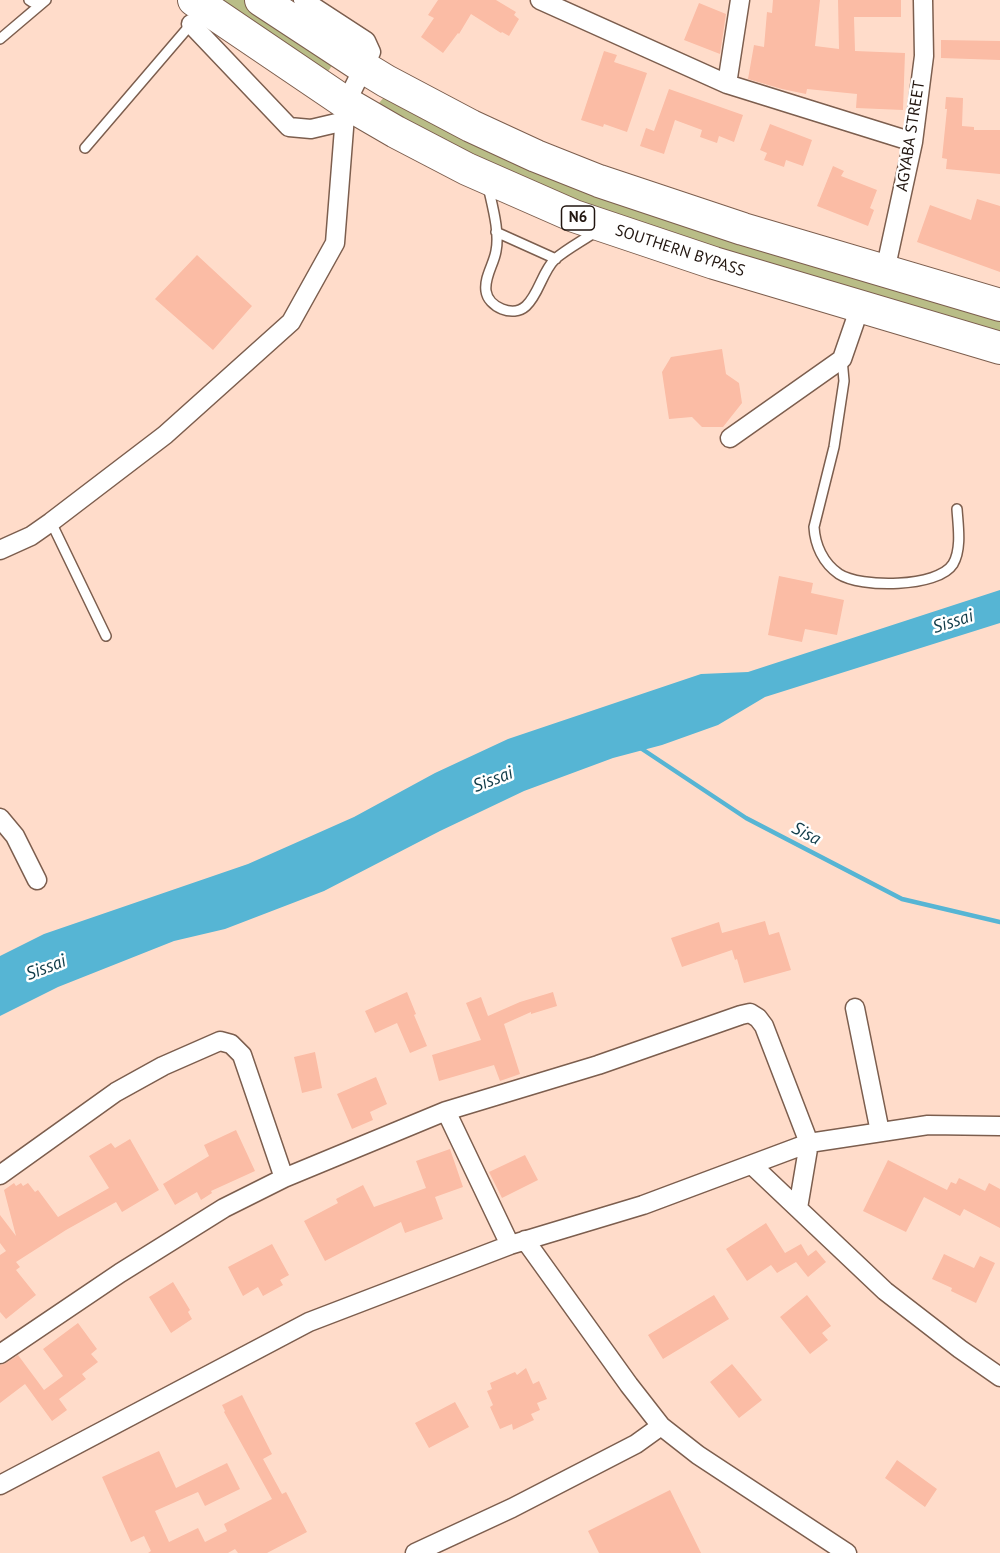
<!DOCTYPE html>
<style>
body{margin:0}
canvas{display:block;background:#ffdcca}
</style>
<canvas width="1000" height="1553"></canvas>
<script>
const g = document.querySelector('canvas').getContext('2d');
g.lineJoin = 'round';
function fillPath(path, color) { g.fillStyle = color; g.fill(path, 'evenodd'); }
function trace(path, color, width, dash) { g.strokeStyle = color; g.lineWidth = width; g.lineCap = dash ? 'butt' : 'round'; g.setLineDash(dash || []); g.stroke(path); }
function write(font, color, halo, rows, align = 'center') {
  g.font = font + ' "PT Sans",sans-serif'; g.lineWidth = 5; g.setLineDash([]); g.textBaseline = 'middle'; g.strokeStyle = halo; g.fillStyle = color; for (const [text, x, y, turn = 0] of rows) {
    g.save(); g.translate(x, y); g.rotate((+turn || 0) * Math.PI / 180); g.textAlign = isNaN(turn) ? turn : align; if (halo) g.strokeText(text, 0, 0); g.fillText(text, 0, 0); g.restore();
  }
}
const green = new Path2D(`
 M214,0H251L337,58L327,73Z
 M385,96L1000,311V338L592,211L374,109Z`);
const water = new Path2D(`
 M1000,590V623L765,697L718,725L662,745L613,758L524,791L440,831L324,891L225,929L174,941L58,987L0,1016V956L44,934L248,864L354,817L435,773L508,739L701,674L748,672Z`);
const stream = new Path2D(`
 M639,747L746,818L902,899L1000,922`);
const building = new Path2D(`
 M438,0H496L516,12L514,15L519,19L509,36L502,32L501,33L471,14L459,34L458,33L443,53L421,37L434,18L428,15Z
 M773,0H820L815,46L839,49L838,0H901V17H854L855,51L905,53L903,110L856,108L857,94L807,89L806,94L782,89L748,79L754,45L764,47L767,12L772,13Z
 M699,3L726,14L720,54L684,40Z
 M941,40L1000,41V60L941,58Z
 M604,51L617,55L614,62L647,73L627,132L604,124L603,127L581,120Z
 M669,89L743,115L734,142L719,136L717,143L700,137L702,130L675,120L664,154L640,146L646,128L654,131Z
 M946,97L963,98L962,126L974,127V130H1000V174L946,169L947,159L942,158L947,109H945Z
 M770,124L812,140L803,166L786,160L784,167L764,160L767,153L760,150Z
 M833,166L844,171L841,176L877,190L870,208L874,210L868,226L817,206Z
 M977,199L1000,206V272L917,242L930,205L971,220Z
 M197,255L252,306L213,350L155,299Z
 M722,349L726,374L739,383L742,403L723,427H702L692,417L669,419L662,372L671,357Z
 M779,576L813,583L811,593L844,600L837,635L805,629L802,642L768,635Z
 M765,921L769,935L779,932L791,970L744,983L737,959L735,960L732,950L682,967L671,938L719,922L722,933Z
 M407,992L416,1014L414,1015L427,1046L410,1053L397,1023L375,1033L365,1011Z
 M553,992L557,1006L531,1014V1012L504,1024L520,1074L500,1081L494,1065L439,1081L432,1055L481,1040L466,1003L481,997L488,1016L520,1002Z
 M315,1052L322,1088L302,1093L294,1057Z
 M376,1077L387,1104L370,1112L373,1120L352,1129L337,1094Z
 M236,1130L255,1171L211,1191L212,1193L201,1200L197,1192L175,1205L163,1184L209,1156L204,1145Z
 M130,1139L159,1190L122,1212L116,1202L66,1230L16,1262L20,1267L16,1270L36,1295L6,1319L0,1312V1255L6,1251L0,1243V1215L16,1236L4,1190L14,1183L16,1186L21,1183L23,1186L28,1183L35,1192L38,1190L58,1217L109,1188L89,1156L111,1143L115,1148Z
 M450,1149L463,1187L435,1197L443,1219L405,1233L401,1222L325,1261L304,1221L338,1203L336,1199L363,1185L374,1207L426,1188L416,1161Z
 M525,1155L538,1180L502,1198L489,1172Z
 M888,1160L947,1190L951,1182L956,1184L959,1178L985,1191L989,1183L1000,1189V1228L964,1209L960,1216L924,1197L906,1232L863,1211Z
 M766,1223L785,1253L801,1244L808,1256L816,1250L826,1262L808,1277L796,1262L777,1273L771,1265L747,1281L726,1249Z
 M272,1244L289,1275L280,1280L283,1285L263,1296L258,1287L243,1296L228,1267Z
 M944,1254L974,1268L980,1256L995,1263L976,1303L951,1291L952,1288L932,1279Z
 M173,1282L190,1310L188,1312L192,1319L171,1333L149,1297Z
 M714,1295L729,1319L663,1359L648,1335Z
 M807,1295L831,1326L822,1333L828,1340L810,1354L780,1317Z
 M78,1323L97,1349L91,1354L98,1362L82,1374L86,1379L59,1399L67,1410L52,1421L25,1384L0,1403V1365L6,1363L18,1355L44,1390L63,1376L43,1349Z
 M732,1364L762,1400L739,1418L710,1382Z
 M526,1368L533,1384L539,1381L547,1399L537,1403L540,1410L531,1414L534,1420L513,1430L512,1424L500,1429L490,1407L493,1405L487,1391L492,1389L490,1383L515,1372L517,1375Z
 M242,1395L272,1454L263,1459L282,1494L286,1492L307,1532L267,1553H238L235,1549L228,1553H148L151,1551L144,1536L131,1542L102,1477L159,1451L176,1488L227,1463L240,1489L205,1506L198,1492L155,1511L169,1542L198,1528L205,1542L227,1531L224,1524L272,1499L224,1412L225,1411L222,1405Z
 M455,1402L469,1427L429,1448L415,1423Z
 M897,1460L937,1489L925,1507L885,1478Z
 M670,1490L701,1553H599L588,1531Z`);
const lane = new Path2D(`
 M29,0L32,2L35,0
 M0,39L46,0
 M85,148L192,23
 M488,186C492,205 500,232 496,251C494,264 484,277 486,291C488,307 513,318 526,306C539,294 542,272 555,259C568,248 584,240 598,230
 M496,232L556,259
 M842,359L844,381L834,447L814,527C815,545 823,563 839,574C860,588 938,588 953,564C962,549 958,525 957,509
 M51,522L106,636`);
const street = new Path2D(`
 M540,0L727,84L913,142
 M191,24L289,127L311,129L345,121
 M727,84L740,0
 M885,271L913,142L924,56L923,0
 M730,438L842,359L860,307
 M0,550L31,536L51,522L165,435L291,322L335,243L346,103L371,52L366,41L303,0
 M0,818L15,836L37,880
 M855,1008L880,1132
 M446,1111L510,1245
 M752,1165L885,1291L960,1349L1000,1377
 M0,1175L116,1092L163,1066L220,1041L231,1044L242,1055L284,1178
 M525,1240L629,1385L661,1426L698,1455L847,1553
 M0,1354L120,1273L224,1208L284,1178L446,1111L598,1065L741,1015L750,1013L758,1018L764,1026L809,1143L798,1208
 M0,1485L309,1322L510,1245L643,1205L809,1143L928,1125L1000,1126
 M415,1553L512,1508L636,1444L661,1426`);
const highway = new Path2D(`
 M194,0L346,103L396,132L467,169L574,216L714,263L1000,348
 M261,0L363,67L386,81L471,126L536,156L599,181L743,229L1000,305`);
const shields = [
 [578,218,33]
];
const shieldNames = [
 ["N6",578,218]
];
const streetNames = [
 ["AGYABA STREET",911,136,-81],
 ["SOUTHERN BYPASS",680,251,18]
];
const waterNames = [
 ["Sissai",953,622,-18],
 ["Sissai",493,780,-21],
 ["Sisa",806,834,27],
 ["Sissai",46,968,-21]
];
fillPath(green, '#b9bd87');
fillPath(water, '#56b5d4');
trace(stream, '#56b5d4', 4.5);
fillPath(building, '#fbbca5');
trace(lane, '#7c5e4e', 12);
trace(street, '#7c5e4e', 21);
trace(highway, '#7c5e4e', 34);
trace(lane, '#fff', 9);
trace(street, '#fff', 18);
trace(highway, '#fff', 32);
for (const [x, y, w] of shields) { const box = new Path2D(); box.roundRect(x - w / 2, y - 12, w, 24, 4.5); g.fillStyle = '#fff'; g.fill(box); trace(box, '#221610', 1.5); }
write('bold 15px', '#221610', null, shieldNames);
write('16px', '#221610', '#fff', streetNames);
write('italic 18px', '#113c49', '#fff', waterNames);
</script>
